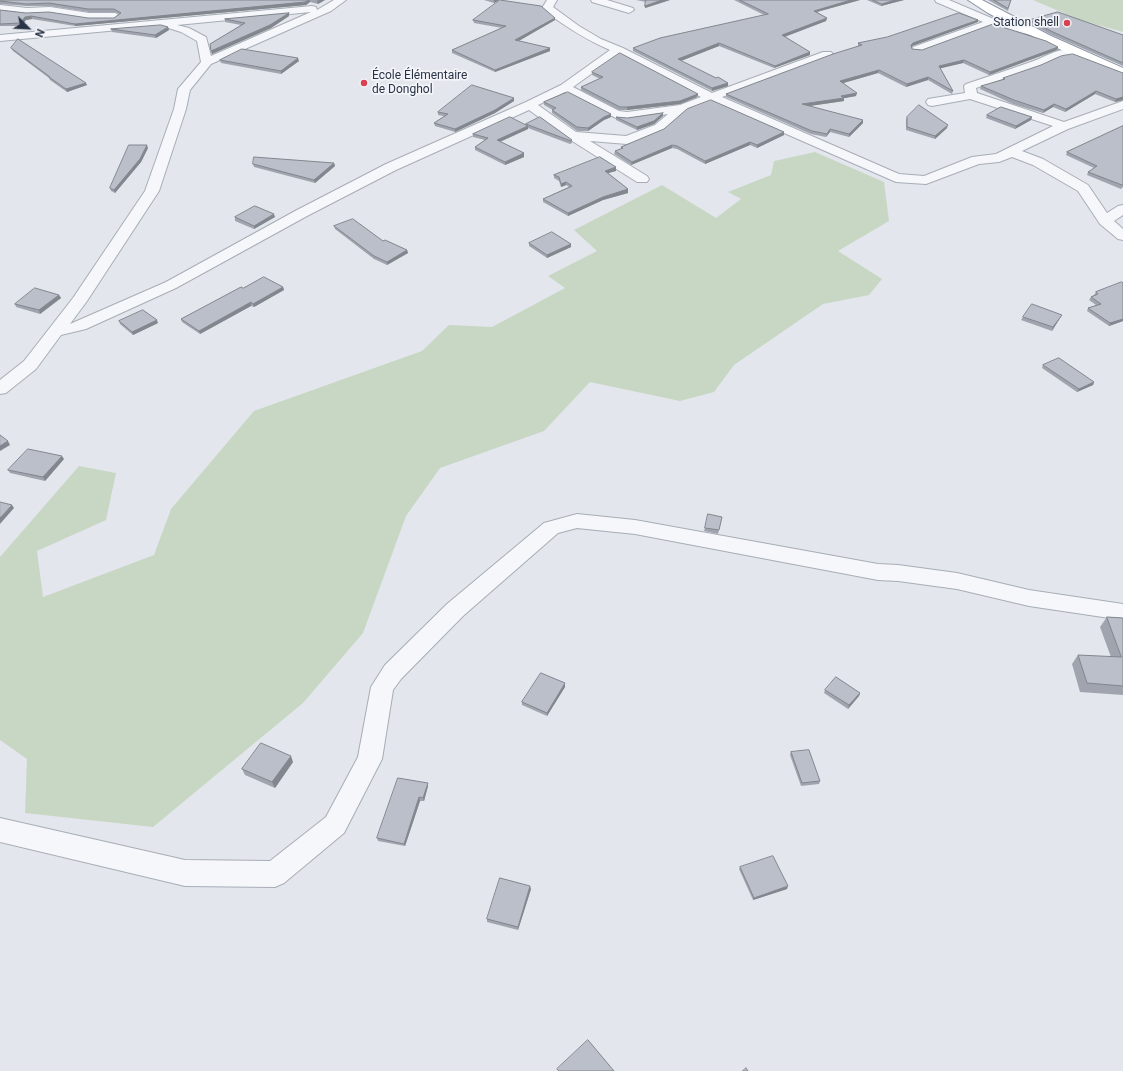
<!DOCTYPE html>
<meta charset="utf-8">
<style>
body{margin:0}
#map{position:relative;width:1123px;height:1071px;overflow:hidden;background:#e3e6ec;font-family:Roboto,sans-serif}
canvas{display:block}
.north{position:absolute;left:8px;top:8px;width:40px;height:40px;-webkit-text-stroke:3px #f3f5f9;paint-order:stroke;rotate:114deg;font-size:11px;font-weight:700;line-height:16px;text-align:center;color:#293346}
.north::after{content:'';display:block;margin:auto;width:14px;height:18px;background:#293346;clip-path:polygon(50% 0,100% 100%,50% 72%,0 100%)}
</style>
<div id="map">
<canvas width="1123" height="1071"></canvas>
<div class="north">N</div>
</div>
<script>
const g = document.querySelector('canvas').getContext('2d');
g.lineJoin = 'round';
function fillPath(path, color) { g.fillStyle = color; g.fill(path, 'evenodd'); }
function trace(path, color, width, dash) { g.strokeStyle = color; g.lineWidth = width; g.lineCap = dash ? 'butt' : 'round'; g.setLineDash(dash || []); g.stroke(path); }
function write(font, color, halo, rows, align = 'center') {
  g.font = font + ' Roboto,sans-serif'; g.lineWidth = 3.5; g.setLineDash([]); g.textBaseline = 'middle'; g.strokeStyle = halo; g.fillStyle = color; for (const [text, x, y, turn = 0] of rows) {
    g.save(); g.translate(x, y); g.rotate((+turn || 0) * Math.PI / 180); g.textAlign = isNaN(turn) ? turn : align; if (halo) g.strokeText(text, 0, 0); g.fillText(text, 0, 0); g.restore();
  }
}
const green = new Path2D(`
 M1033,0H1123V32L1080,20Z
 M815,152L884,182L889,221L838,251L882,279L869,295L823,304L734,365L714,392L680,401L590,382L544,431L440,468L406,516L363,633L303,703L153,827L25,813L27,759L0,740V557L79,466L116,473L106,520L37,551L43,597L154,555L171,509L254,411L422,351L449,325L492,327L565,288L548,276L597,251L574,230L662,185L716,218L741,199L728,192L771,175L774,161Z`);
const street = new Path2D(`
 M334,0H346L331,11L211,64L190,90L186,109L159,191L87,301L70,324L166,282L297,210L386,164L526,102L561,85L610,50C586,40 565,26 543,10L542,8L547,0H557L553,7L579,26L601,39L623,48L712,93L823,52H831L833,54L831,56L722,97L899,174L924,176L972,157L996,154L1053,126L970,99L932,106L928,105L926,102L928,99L965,93L964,86L966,84C987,77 1008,70 1028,63C1044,58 1061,45 1079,50L1081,52L1079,54L1059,58L1039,67L976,88L977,93L1064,122L1123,101V109L1068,129L1022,151L1043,159L1088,185L1107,213L1118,206L1123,205V215L1114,221L1123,229V240L1118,239L1100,224L1078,191L1033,165L1012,157L999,162L979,164L926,184L896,182L711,101L686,111L663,131L631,143L627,144L590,141L647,176L649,179L647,182H637L569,139L529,110L396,170L307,216L176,288L86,329L61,335L36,369L6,393L0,394V380L24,361L73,298L145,191L174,109L178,89L201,62L197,41L181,32L162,26L0,41V35L312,6L316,7L317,10ZM311,12L211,56L206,37L189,28L177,25ZM619,54L701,97L680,105L627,112L619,111L573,87ZM565,92L616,118L627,120L668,114L655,125L626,136L576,132L538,105Z
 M591,0H607L633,8L634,10L629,13L592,2Z
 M935,0H949L996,20L1035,30L1036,32L1031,35L993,25L921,51H913L912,49L913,47L983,22L936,2Z
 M0,5L27,8L50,7L89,13H115L120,16L115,19H89L50,13L27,14L0,11Z
 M577,514L635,520L878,564L898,565L957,573L1029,590L1123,604V620L1029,606L957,589L898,581L878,580L635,534L577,528L558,533L463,616L401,679L393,690L382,759L344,833L284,883L275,887L185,886L0,842V818L185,860L270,861L326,817L358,757L371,687L385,665L447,604L544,523Z`);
const highway = new Path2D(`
 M968,0H982L1051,36L1123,68V76L1080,59L1024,32L988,13Z`);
const wall = new Path2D(`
 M0,0H325L318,4L310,2L306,5L75,26L32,19L26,20L21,26H0V10L26,13L88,18H114L119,14L115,12H89L50,6H27L0,4Z
 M484,0H499L494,3Z
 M636,0H670L645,8L646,2Z
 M734,0H860L817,12L827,18L826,21L785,36L810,55L774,68L719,46L681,61L716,78L728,83V86L712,91L633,51V48L764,15Z
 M867,0H904L881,6Z
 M988,0H1011L1008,11Z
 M289,13V16L271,28L212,54L210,44L241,25L225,22V19Z
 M473,20H555L519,41L550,51L495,72L452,53V50L502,28L474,23Z
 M1030,20L1123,35V66L1052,35L1029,23Z
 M978,22L912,46V49L922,50H1057L989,75L963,63L940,68L953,91L952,94L928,80L906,87L878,73L843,83L856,96L844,98V101L810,106L863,123L849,137L830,132L826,137L811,134L726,97V94L858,46V43Z
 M168,27L169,30L156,38L112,32L111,29Z
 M11,48L87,85L67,92L50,80L49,78L13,51Z
 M220,60L299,61L281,74L221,63Z
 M592,72L698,94L697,97L680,104L627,110H619L581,90V87L600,79L592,75Z
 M1123,73V100L1115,102L1095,94L1065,112L1053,107L1043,113L1013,104L980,89L981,86L1002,80L1003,78Z
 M514,101L495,113L455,132L435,126L434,123L444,116L438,115V112Z
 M544,102L611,117L604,120L588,131H577L552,113V110H553L544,105Z
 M663,113V116L654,124L637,130L616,120V117L627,118Z
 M987,115L1032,117L1031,120L1015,129L986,118Z
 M907,117L947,128L935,139L906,130V120Z
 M526,124L572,140V143L570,144L528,128V129L500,142L524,153V157L505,165L475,150V147L485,140L473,137V134Z
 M1123,126V187L1121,189L1087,175L1088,172L1094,168L1066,155L1067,152Z
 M784,132V135L757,148L750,145L705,164L677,149L672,148L631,165L614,154L615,151L621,149V147Z
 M148,148L141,162L115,193L111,191L110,188Z
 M334,163L335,166L315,183L254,167L253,164Z
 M616,171L608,173L628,189V193L603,200L568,216L543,202V199L569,187L566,185L561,187L559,181L554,178V175Z
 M235,217H275L254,229L235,221Z
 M334,226L383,241L407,250L408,253L387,265L374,259L335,229Z
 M529,243L571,244V247L547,258L529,246Z
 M1123,283V321L1109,326L1087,311L1088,308L1096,305L1089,300L1091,297L1094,295L1096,292Z
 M283,287L284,290L254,307L251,306L200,334L182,322L181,319L243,288Z
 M59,295L61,298L40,314L16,307L15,304Z
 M1062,315L1060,318L1052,331L1021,320L1023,317Z
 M119,321L158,323L133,335L120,324Z
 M1043,365L1094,382L1093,385L1077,392L1042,368Z
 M64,459L45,481L10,473L8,470Z
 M722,517L718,534L704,531L705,528Z
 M1107,617L1123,618V695L1080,692L1072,664L1078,655L1111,657L1100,627Z
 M565,687L547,716L522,705V702Z
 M825,690L860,693L859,696L848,709L824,693Z
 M791,752L820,781L819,784L801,786L790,755Z
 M293,762L275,788L245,775L242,769Z
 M428,786L424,801H420L405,846L378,841L377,838Z
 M740,867L787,889L753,900L739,869Z
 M531,889L518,930L487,922V919Z`);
const shadedWall = new Path2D(`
 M309,0H310V2L306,5L75,26V24Z
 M319,0H325L318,4L317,1Z
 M494,0H499L494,3Z
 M662,0H670L645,8V6Z
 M851,0H860L813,13L814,11Z
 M895,0H904L881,6L882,4Z
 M289,13V16L271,28L212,54L211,51Z
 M31,16L32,19L26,20L21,26L20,23L25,17Z
 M555,18V20L515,43V40Z
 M827,18L826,21L782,38V35Z
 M978,20V22L912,46L911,48V45L913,43Z
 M168,27L169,30L156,38L155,35Z
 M719,43V46L678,62V59Z
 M1058,47L1057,50L989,75L990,72Z
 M550,48V51L495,72V70Z
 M810,52V55L774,68L775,66Z
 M298,58L299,61L281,74V71Z
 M964,60L963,63L938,69L939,66Z
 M879,70L878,73L840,84V81Z
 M928,77V80L906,87L907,84Z
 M86,83L87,85L67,92L66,89Z
 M728,83V86L712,91V88Z
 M1096,91L1095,94L1065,112L1066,109Z
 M857,93L856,96L840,99L841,96Z
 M698,94L697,97L680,104L627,110V107Z
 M1123,97V100L1115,102L1116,99Z
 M514,98V101L495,113L455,132V129Z
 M844,98V101L802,107V104Z
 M1054,104L1053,107L1043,113L1044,110Z
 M663,113V116L654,124L637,130V127Z
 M611,114V117L604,120L588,131V128L604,117Z
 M1032,117L1031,120L1015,129L1016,126Z
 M863,120V123L849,137V134Z
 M948,125L947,128L935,139V136Z
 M528,126V129L497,143V140Z
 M830,129V132L826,137L827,134Z
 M784,132V135L757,148V145Z
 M750,142V145L705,164V161Z
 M147,145L148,148L141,162L115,193L114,190Z
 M672,145V148L631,165L632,162Z
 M524,153V157L505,165V162Z
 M334,163L335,166L315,183L314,180Z
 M616,167V171L605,174V171Z
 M566,182V185L561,187V184Z
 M628,189V193L603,200L568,216V213L603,197Z
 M274,214L275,217L254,229V226Z
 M571,244V247L547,258V255Z
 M407,250L408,253L387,265V262Z
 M283,287L284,290L254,307L253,304Z
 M59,295L61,298L40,314L39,310Z
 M251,302V306L200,334L199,331Z
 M1062,315L1060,318L1052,331L1053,327Z
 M1123,319V321L1109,326L1110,323Z
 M157,320L158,323L133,335L132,332Z
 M1094,382L1093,385L1077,392L1079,389Z
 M8,441L10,445L0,451V446Z
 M62,456L64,459L45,481L43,477Z
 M12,505L14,508L0,524V518Z
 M565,683V687L547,716V713Z
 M860,693L859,696L848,709L849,705Z
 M291,756L293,762L275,788L272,782Z
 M428,783V786L424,801L423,798Z
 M419,797L420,801L405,846L404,844Z
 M530,886L531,889L518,930V927Z
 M788,886L787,889L753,900L754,898Z`);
const building = new Path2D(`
 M0,0H309L305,2L75,24L31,16L25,17L20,23L0,24V10L26,13L49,12L88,18H114L121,13L114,9H88L49,3L26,4L0,1Z
 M500,0L541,6L555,18L515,40L550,48L495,70L452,50L506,26L473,20Z
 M646,0H662L645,6Z
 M740,0H851L814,11L827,18L782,35L810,52L775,66L719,43L678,59L716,78L718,77L728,83L712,88L633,48L660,38L768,14Z
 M873,0H895L882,4Z
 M994,0H1011L1008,8Z
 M1058,12L1123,35V63L1053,32L1030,20Z
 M289,13L270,25L211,51L210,44L245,23L225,19Z
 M959,13L978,20L913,43L911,45L912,49L922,50L993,24L1046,41L1058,47L990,72L964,60L939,66L953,91L928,77L907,84L879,70L840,81L857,93L841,96L844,98L802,104L863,120L849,134L830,129L827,134L812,131L726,94L833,54L862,45L858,43L887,37Z
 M161,25L168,27L155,35L111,29Z
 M18,39L86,83L66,89L49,77H50L11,48Z
 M242,49L298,58L281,71L220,60Z
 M620,53L698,94L680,101L627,107H620L581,87L603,77L592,72Z
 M1073,54L1123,73V97L1116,99L1096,91L1066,109L1054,104L1044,110L1014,100L981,86L1005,79L1003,78L1041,65L1061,56Z
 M472,85L514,98L495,110L455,129L434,123L448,114L438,112Z
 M568,92L611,114L604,117L588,128L577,127L552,110L556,108L544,102Z
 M711,100L784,132L757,145L750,142L705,161L677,146L672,145L632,162L615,151L623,148L621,147L664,129L687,109Z
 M919,105L948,125L935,136L907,127V117Z
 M1001,107L1032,117L1016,126L987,115Z
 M663,113L654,121L637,127L616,117L627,118Z
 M510,117L528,126L497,140L524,153L505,162L475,147L488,138L473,134Z
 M540,117L572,140L571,141L526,124Z
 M1123,126V185H1122L1088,172L1097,166L1067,152Z
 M129,145H147L140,159L114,190L110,188Z
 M254,157L334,163L314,180L253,164Z
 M600,157L616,167L605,171L628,189L603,197L568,213L543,199L572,186L566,182L561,184L559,177L554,175Z
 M255,206L274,214L254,226L235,217Z
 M353,219L383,241L385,240L407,250L387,262L374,256L334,226Z
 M552,232L571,244L547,255L529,243Z
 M264,277L283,287L253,304L251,302L199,331L181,319L241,287L243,288Z
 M1122,282L1123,283V319L1110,323L1088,308L1101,304L1091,297L1098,294L1096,292Z
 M35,288L59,295L39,310L15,304Z
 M1032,304L1062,315L1053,327L1023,317Z
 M143,310L157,320L132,332L119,321Z
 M1059,358L1094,382L1079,389L1043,365Z
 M0,435L8,441L0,446Z
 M28,449L62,456L43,477L8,470Z
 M0,502L12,505L0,518Z
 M708,514L722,517L719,530L705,528Z
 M1107,617L1123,618V686L1087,683L1078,655L1121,657Z
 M541,673L565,683L547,713L522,702Z
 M836,677L860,693L849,705L825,690Z
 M261,743L291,756L272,782L242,769Z
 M809,750L820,781L802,783L791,752Z
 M398,778L428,783L423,798L419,797L404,844L377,838Z
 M773,856L788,886L754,898L740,867Z
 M500,878L530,886L518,927L487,919Z
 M588,1040L614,1071H559L557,1069Z
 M746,1068L748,1071H743Z`);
const markers = [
 [1067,23,4,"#d84152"],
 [364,83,4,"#d84152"]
];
const farPoinames = [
 ["Station shell",1059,23],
 ["École Élémentaire",372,76,"left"],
 ["de Donghol",372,90,"left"]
];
fillPath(green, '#c8d7c4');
trace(street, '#a7adb7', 2);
trace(highway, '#8993a4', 2);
fillPath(street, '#f6f7fa');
fillPath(highway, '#fff');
fillPath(wall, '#a0a4ae');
fillPath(shadedWall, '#82868d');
fillPath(building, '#babfca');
trace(building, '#82868d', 1);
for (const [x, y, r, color] of markers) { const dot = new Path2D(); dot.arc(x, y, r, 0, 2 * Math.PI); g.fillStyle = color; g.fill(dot); trace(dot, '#f3f5f9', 1.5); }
write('12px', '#293346', '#f3f5f9', farPoinames, 'right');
</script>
